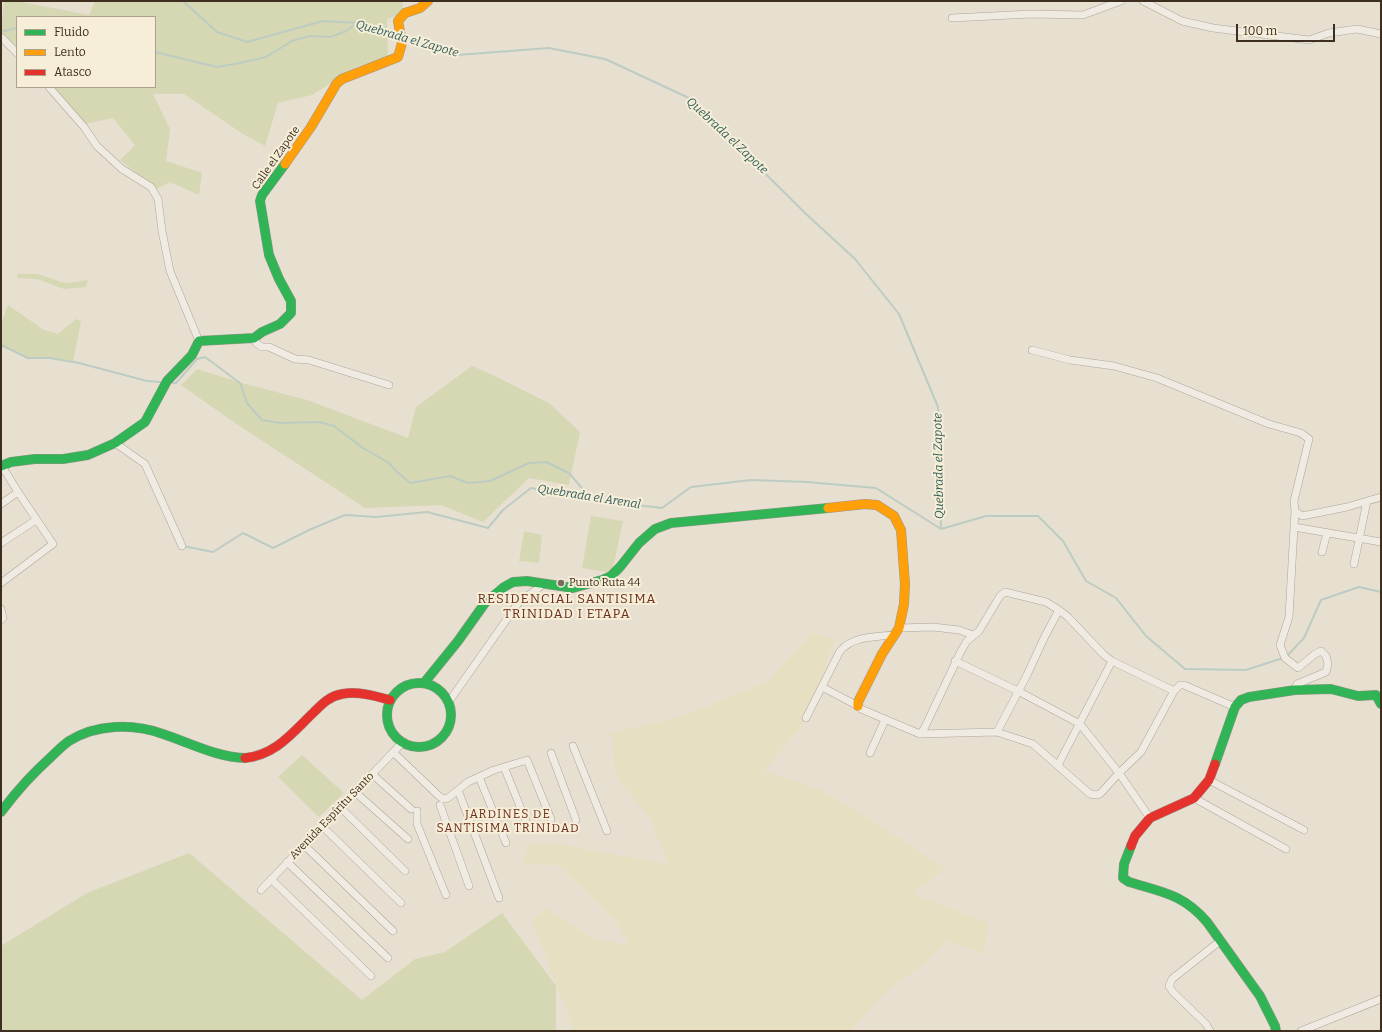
<!DOCTYPE html>
<meta charset="utf-8">
<style>
body{margin:0}
#map{position:relative;width:1382px;height:1032px;overflow:hidden;background:#e7e0d1;font-family:Bitter,serif}
canvas{display:block}
.frame{position:absolute;inset:0;border:2px solid #3d2e20;pointer-events:none}
.legend{position:absolute;left:16px;top:16px;width:140px;height:72px;box-sizing:border-box;background:#f7eed8;border:1px solid #ada18e;margin:0;padding:5px 7px;list-style:none;font-size:12px;color:#3d2e20}
.legend li{display:flex;align-items:center;gap:8px;height:20px}
.legend b{width:20px;border:1px solid #ada18e}
.scale{position:absolute;left:1236px;top:24px;width:99px;height:18px;box-sizing:border-box;border:2px solid #3d2e20;border-top:0;padding-left:5px;font-size:12px;line-height:14px;white-space:nowrap;color:#3d2e20;-webkit-text-stroke:3px #f7eed8;paint-order:stroke}
</style>
<div id="map">
<canvas width="1382" height="1032"></canvas>
<div class="frame"></div>
<ul class="legend">
<li><b style="height:5px;background:#30b455"></b>Fluido</li>
<li><b style="height:5px;background:#ff9f0a"></b>Lento</li>
<li><b style="height:5px;background:#e5322d"></b>Atasco</li>
</ul>
<div class="scale">100 m</div>
</div>
<script>
const g = document.querySelector('canvas').getContext('2d');
g.lineJoin = 'round';
function fillPath(path, color) { g.fillStyle = color; g.fill(path, 'evenodd'); }
function trace(path, color, width, dash) { g.strokeStyle = color; g.lineWidth = width; g.lineCap = dash ? 'butt' : 'round'; g.setLineDash(dash || []); g.stroke(path); }
function write(font, color, halo, rows, align = 'center') {
  g.font = font + ' Bitter,serif'; g.lineWidth = 4; g.setLineDash([]); g.textBaseline = 'middle'; g.strokeStyle = halo; g.fillStyle = color; for (const [text, x, y, turn = 0] of rows) {
    g.save(); g.translate(x, y); g.rotate((+turn || 0) * Math.PI / 180); g.textAlign = isNaN(turn) ? turn : align; if (halo) g.strokeText(text, 0, 0); g.fillText(text, 0, 0); g.restore();
  }
}
const farmland = new Path2D(`
 M813,632L835,640L806,721L764,771L823,791L895,835L946,869L912,893L988,923L984,955L948,940L925,963L885,992L852,1029L853,1031H574L532,920L547,908L592,938L629,945L616,921L558,865L523,864L529,844H557L667,864L652,822L616,776L611,733L679,717L767,682Z`);
const green = new Path2D(`
 M4,1H16L89,15L95,1H402L404,13L387,19L388,60L359,66L312,95L278,103L265,146L243,134L184,94H153L170,129L166,161L202,173L199,195L170,182L156,189L120,160L135,145L113,118L85,124L51,87H155V17H17V51L1,33Z
 M18,274H38L61,282L70,283L88,280L86,287L64,289L37,279L17,278Z
 M8,305L44,330L58,334L76,319L81,321L73,362L50,358L27,357L1,345V324Z
 M472,366L493,375L549,403L580,432L569,485L529,478L483,522L441,505L365,508L232,421L181,385L197,369L242,383L307,400L408,438L416,407Z
 M591,516L623,521L612,573L582,568Z
 M524,531L542,535L539,563L523,561L519,562Z
 M302,755L344,793L319,817L278,777Z
 M189,853L362,1000L415,959L445,952L502,913L556,986V1031H1V946L87,893Z`);
const stream = new Path2D(`
 M183,1L217,32L247,42L323,21L358,23L398,35
 M4,31L17,28
 M404,37L426,47L457,55L549,48L605,59L689,98L805,213L855,259L899,314L938,407L941,529
 M155,52L217,67L240,63L266,57L292,41L309,36L330,37L344,32L358,23
 M1,345L28,358H50L79,363L147,381L160,382
 M172,383H176L197,359L205,357L240,383L247,403L262,420L281,423L320,422L334,426L363,448L389,463L396,471L410,483L450,476L468,483L490,481L529,463L546,462L569,473L581,487L590,499
 M941,529L986,516H1038L1063,541L1086,581L1116,598L1146,636L1185,669L1246,670L1283,658
 M183,546L213,552L243,533L273,548L309,530L345,515L376,517L427,512L488,528L503,510L531,488L585,499L662,508L691,487L751,480L807,482L876,488L941,529
 M1287,656L1304,638L1321,600L1359,587L1381,592`);
const street = new Path2D(`
 M1143,1L1182,21L1213,28L1309,40L1329,33L1357,29L1381,34
 M952,18L1031,14L1083,15L1121,1
 M1,37L17,53
 M49,87L84,127L97,146L122,169L151,187L158,199L162,231L170,271L199,341
 M254,338L256,343L262,347H269L295,359L309,360L389,385
 M1032,350L1070,360L1114,366L1157,378L1269,424L1301,433L1309,439L1294,501L1295,511L1302,516L1347,507L1381,497
 M115,443L145,464L182,546
 M1,504L18,492
 M1295,511L1294,527L1381,542
 M1294,527L1289,617L1280,645L1285,658L1298,668L1315,654L1321,651L1326,656L1328,664L1326,672L1297,684L1295,690
 M1,543L36,520
 M1322,552L1327,533
 M1354,564L1367,501
 M1,583L53,544L18,492L2,466
 M1,609L3,618L1,620
 M899,628L933,627L959,630L973,635
 M955,661L1018,691L1080,724L1119,773L1150,818
 M822,687L858,706L861,709L920,734L997,732L1033,744L1090,794L1096,795L1100,794L1119,773L1141,752L1174,691L1180,685H1184L1235,707
 M448,703L514,609L520,601L540,587L541,584
 M806,718L840,651C853,636 876,637 894,635
 M997,732L1027,675L1045,636L1059,610
 M920,734L924,729L961,651L967,641L979,631L1000,596L1005,592L1046,602L1059,610L1068,617L1104,655L1112,661L1174,691
 M573,746L607,831
 M393,752L440,797L444,799L448,798L468,782L494,770L524,761
 M551,753L576,820
 M870,753L885,720
 M527,760L551,819
 M1058,765L1112,661
 M504,767L528,826
 M372,774L411,809
 M479,777L506,843
 M1209,780L1304,830
 M458,790L499,898
 M355,792L408,839
 M1194,798L1286,849
 M440,805L469,886
 M340,807L405,871
 M417,811V824L446,895
 M322,826L401,903
 M304,845L393,931
 M287,862L388,958
 M271,879L371,976
 M261,890L403,742
 M1210,1031L1206,1024L1173,992L1169,986L1172,979L1220,941
 M1301,1031L1381,999`);
const fast = new Path2D(`
 M1,466L11,462L35,459H63L88,455L115,443L145,422L167,381L192,355L199,341L254,338L262,332L280,324L291,313V301L279,279L269,255L260,201L262,195L285,164
 M424,683L458,641L485,603L504,587L513,582L527,581L573,588L602,580L611,576L620,567L639,543L655,529L671,523L828,508
 M387 715a32 32 0 1 1 64 0a32 32 0 1 1-64 0Z
 M1215,764L1235,707L1241,700L1249,697L1295,690L1331,689L1358,696L1376,695L1381,704
 M1,812C16,792 32,774 50,758C56,752 62,746 69,741C96,724 133,723 163,734C190,743 216,757 245,758
 M1131,846L1124,864L1123,878L1129,882C1162,892 1183,894 1207,922L1260,996L1275,1026L1276,1031`);
const slow = new Path2D(`
 M285,164L311,127L337,83L342,79L398,57L402,43L398,21L405,13L420,8L428,1
 M828,508L865,504L877,505L894,516L901,530L905,584L904,604L899,628L882,654L858,702V706`);
const jam = new Path2D(`
 M245,758C276,755 293,732 314,712C323,703 330,696 342,694C358,691 375,696 390,700
 M1131,846L1135,836L1150,818L1194,798L1209,780L1215,764`);
const markers = [
 [561,583,4,"#786c5e"]
];
const streetNames = [
 ["Calle el Zapote",276,158,-55],
 ["Avenida Espíritu Santo",332,816,-46]
];
const poiNames = [
 ["Punto Ruta 44",569,583]
];
const waterNames = [
 ["Quebrada el Zapote",407,39,16],
 ["Quebrada el Zapote",727,136,43],
 ["Quebrada el Zapote",939,466,-91],
 ["Quebrada el Arenal",589,497,9]
];
const neighbourhoodNames = [
 ["JARDINES DE",508,815],
 ["SANTISIMA TRINIDAD",508,829]
];
const quarterNames = [
 ["RESIDENCIAL SANTISIMA",567,599],
 ["TRINIDAD I ETAPA",567,614]
];
fillPath(farmland, '#e6dfc2');
fillPath(green, '#d6d7b3');
trace(stream, '#bcccc2', 2);
trace(street, '#ada599', 8);
trace(fast, '#9c958a', 10);
trace(slow, '#9c958a', 10);
trace(jam, '#9c958a', 10);
trace(street, '#efebe3', 7);
trace(fast, '#30b455', 9);
trace(slow, '#ff9f0a', 9);
trace(jam, '#e5322d', 9);
for (const [x, y, r, color] of markers) { const dot = new Path2D(); dot.arc(x, y, r, 0, 2 * Math.PI); g.fillStyle = color; g.fill(dot); trace(dot, '#f7eed8', 1.5); }
write('11px', '#3d2e20', '#f7eed8', streetNames);
write('11px', '#3d2e20', '#f7eed8', poiNames, 'left');
write('italic 12px', '#2f5d5a', '#f7eed8', waterNames);
g.letterSpacing = '1px';
write('12px', '#6b2e1e', '#f7eed8', neighbourhoodNames);
g.letterSpacing = '0px';
g.letterSpacing = '1px';
write('13px', '#6b2e1e', '#f7eed8', quarterNames);
g.letterSpacing = '0px';
</script>
